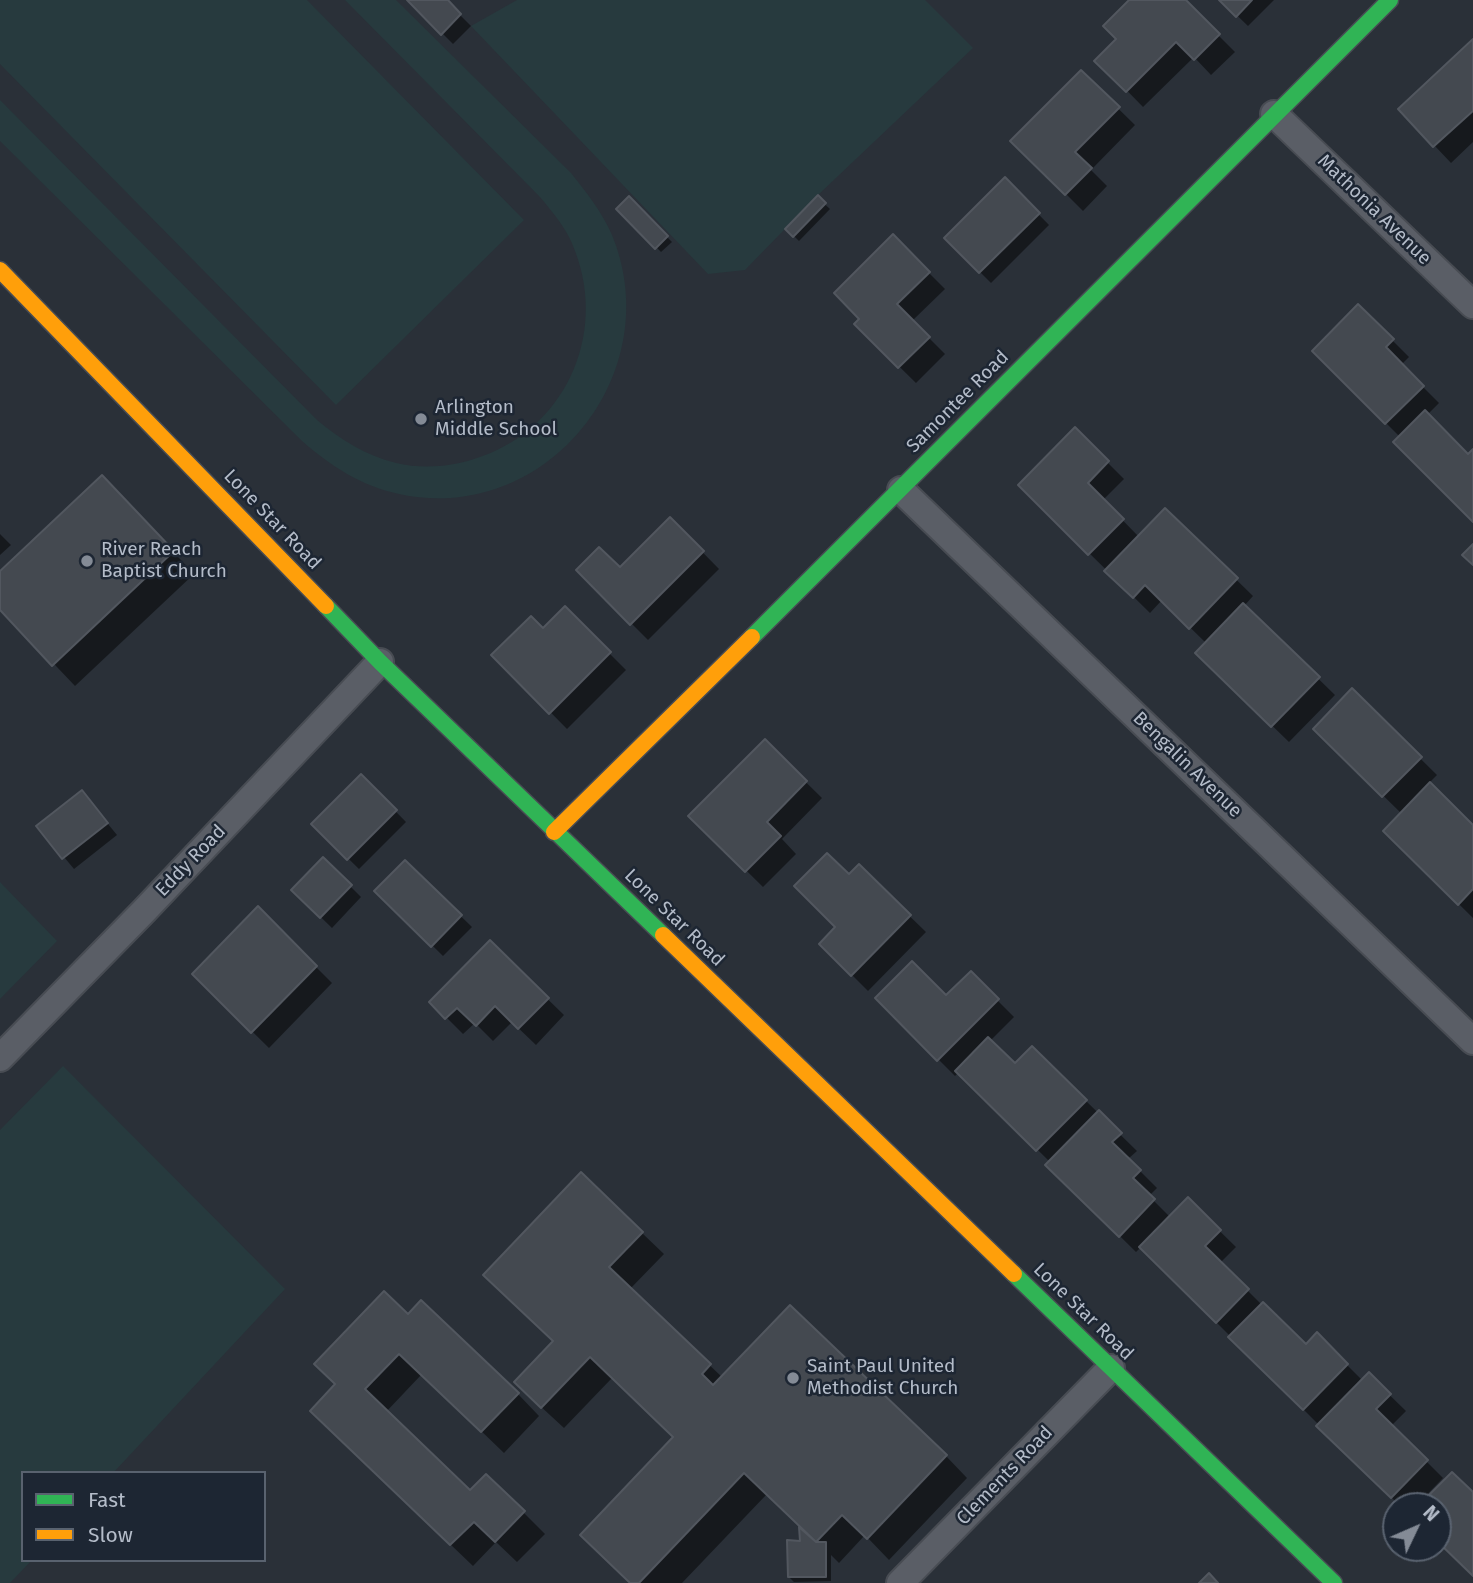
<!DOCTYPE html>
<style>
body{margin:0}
#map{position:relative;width:1473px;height:1583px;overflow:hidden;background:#2a3038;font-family:"Fira Sans",sans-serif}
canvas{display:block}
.legend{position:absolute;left:21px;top:1471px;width:245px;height:91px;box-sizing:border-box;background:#1d2633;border:2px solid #59626f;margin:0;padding:9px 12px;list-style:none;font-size:21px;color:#b4bcc9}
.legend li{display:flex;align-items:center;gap:14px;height:35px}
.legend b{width:35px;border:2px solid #59626f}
.north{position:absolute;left:1382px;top:1492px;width:70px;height:70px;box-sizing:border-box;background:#1d2633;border:2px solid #59626f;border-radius:50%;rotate:46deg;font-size:19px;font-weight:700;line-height:28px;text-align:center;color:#b4bcc9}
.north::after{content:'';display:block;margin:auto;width:24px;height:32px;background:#848b96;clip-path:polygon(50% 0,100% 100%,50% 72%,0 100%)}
</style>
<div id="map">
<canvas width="1473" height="1583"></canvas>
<ul class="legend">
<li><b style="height:9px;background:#30b455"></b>Fast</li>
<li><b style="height:9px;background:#ff9f0a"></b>Slow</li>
</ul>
<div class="north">N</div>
</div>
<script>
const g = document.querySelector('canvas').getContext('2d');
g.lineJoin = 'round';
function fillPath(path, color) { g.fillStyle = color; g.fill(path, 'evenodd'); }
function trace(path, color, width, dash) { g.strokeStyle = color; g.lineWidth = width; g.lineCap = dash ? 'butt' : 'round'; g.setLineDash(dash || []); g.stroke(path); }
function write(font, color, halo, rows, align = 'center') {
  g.font = font + ' "Fira Sans",sans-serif'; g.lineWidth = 5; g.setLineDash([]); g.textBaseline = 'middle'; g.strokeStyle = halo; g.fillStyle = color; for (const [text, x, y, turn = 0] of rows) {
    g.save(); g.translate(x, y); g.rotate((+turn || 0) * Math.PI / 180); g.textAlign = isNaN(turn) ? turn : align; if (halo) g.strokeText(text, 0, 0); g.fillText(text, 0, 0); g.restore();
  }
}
const green = new Path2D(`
 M0,0H307L524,220L336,405L0,64Z
 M345,0H396L571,173C587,193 602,212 612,235C669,373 547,526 399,494C361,486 331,466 302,441L0,141V100L317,420C341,440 365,455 396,463C421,469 450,467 474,459C563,432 608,337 575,251C568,230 554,214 540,197Z
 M517,0H925L973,48L818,195L745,270L708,274L471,26Z
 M0,882L57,941L0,999Z
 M63,1066L285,1289L113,1473H23V1560H32L10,1583H0V1130Z`);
const shadow = new Path2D(`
 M409,0H445L471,26L453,44Z
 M1131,0H1183L1235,52L1211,75L1194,57L1143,107L1097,60L1118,39Z
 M1221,0H1274L1248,26Z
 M1473,41V142L1451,163L1400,109Z
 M1081,72L1135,125L1091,170L1107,186L1083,211L1013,141Z
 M1005,180L1049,225L991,283L946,238Z
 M818,198L830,209L799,241L787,229Z
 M629,199L672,242L661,252L619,209Z
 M893,237L945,289L912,321L945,354L916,383L856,324L862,319Z
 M1358,306L1409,357L1401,365L1439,403L1427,415L1468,456L1473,452V520L1400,437L1314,351Z
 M1075,430L1124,479L1103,500L1139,537L1165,510L1253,596L1244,606L1335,695L1289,742L1197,653L1206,643L1162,600L1150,613L1020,485Z
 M124,499L194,574L75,686L0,607V574Z
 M670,519L719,569L648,640L578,570H620Z
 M0,534L11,545L0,555Z
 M565,609L626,670L567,729L494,655L544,630Z
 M1352,691L1437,775L1429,783L1473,827V918L1385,831L1402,814L1315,729Z
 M765,742L822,798L782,839L796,854L763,887L691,816Z
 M361,776L406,822L359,869L313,824Z
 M82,792L117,835L74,869L39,827Z
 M323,859L361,897L332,928L293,890Z
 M405,862L472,927L443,956L377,891Z
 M859,867L926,932L868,991L821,944L838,927L850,877Z
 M258,909L332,983L269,1048L194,974Z
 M490,943L564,1015L536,1045L512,1022L493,1041L475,1023L463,1034L431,1002Z
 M971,974L1014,1017L990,1041L1015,1066L1032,1048L1137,1151L1128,1159L1157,1188L1149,1196L1171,1218L1188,1200L1236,1247L1220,1263L1262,1305L1306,1346L1317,1335L1363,1381L1369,1375L1406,1411L1391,1426L1443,1478L1416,1506H1400L1141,1247L1136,1252L1048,1165L1050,1162L959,1072L955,1076L877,998H946Z
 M642,1233L664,1254L630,1289L723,1378L946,1456L967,1478L889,1560L865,1535L839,1563L831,1555V1581L794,1582L789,1577L801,1542V1527L767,1494L682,1583H632L675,1437L612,1378L564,1428L538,1404L555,1342L507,1296Z
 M408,1316L518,1394L539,1416L504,1453L422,1374L386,1412L470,1493L523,1512L545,1534L517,1562L496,1542L473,1566L334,1433Z`);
const building = new Path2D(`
 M407,0H448L461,14L441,35Z
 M1129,0H1186L1220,34L1194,60L1176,42L1126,92L1094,61L1116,39L1103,26Z
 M1219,0H1252L1236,17Z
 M1473,39V111L1433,147L1398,109Z
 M1081,70L1120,107L1075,152L1092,168L1065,195L1010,141Z
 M1005,177L1040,213L979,273L944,238Z
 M818,195L826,203L793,237L785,229Z
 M629,196L668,236L655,249L616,209Z
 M893,234L930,272L897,304L930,337L898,368L854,324L859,319L834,293Z
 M1358,304L1394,339L1386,347L1424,386L1385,424L1312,351Z
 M1425,410L1468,454L1473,449V522L1393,442Z
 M1075,427L1109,461L1088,483L1124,519L1088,555L1018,485Z
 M102,475L174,551L52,666L0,610V571Z
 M1165,508L1238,578L1189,629L1145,585L1133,598L1104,571Z
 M670,517L704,551L630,625L576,570L599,547L620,567Z
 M1473,544V565L1462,555Z
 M1243,603L1320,677L1271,727L1195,653Z
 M565,606L611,652L549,714L491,655L531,616L543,628Z
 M1352,688L1422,757L1382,797L1313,729Z
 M765,739L807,781L767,822L781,836L745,872L688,816Z
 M361,774L397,810L347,860L311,824Z
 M1430,782L1473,825V889L1458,905L1383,831Z
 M82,790L108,823L62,859L36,826Z
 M827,853L849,874L859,864L911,915L851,976L819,944L835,927L794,886Z
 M323,857L352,885L320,918L291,890Z
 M405,860L462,915L431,947L374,891Z
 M258,906L317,966L251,1033L192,974Z
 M490,940L549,998L518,1029L495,1006L476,1026L457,1008L445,1019L429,1002Z
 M912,961L946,995L971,971L999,999L937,1061L875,998Z
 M988,1037L1015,1063L1032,1046L1087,1100L1036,1151L955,1071Z
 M1099,1110L1122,1133L1112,1142L1141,1170L1133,1178L1155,1199L1119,1237L1045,1165Z
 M581,1172L643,1232L609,1267L711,1364L702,1374L713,1385L790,1305L947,1455L867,1539L842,1515L816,1542L744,1473L639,1583H630L580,1535L673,1437L590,1357L541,1408L514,1382L553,1341L483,1275Z
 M1188,1197L1221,1230L1205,1246L1249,1289L1216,1323L1139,1247Z
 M384,1291L408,1314L421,1300L519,1393L481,1432L399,1354L365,1389L470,1490L486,1474L525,1511L495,1542L474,1522L450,1545L310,1411L335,1384L314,1364Z
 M1263,1302L1306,1344L1317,1332L1348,1364L1303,1410L1228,1337Z
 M1369,1372L1391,1394L1376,1409L1428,1460L1391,1498L1316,1426Z
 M1452,1472L1473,1492V1576L1438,1542V1506H1418Z
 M799,1527L816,1542H826V1577H788L787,1540L800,1541Z
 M1209,1573L1218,1583H1199Z`);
const street = new Path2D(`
 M1274,114L1473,305
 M901,490L1473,1041
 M0,1058L144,911L380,662
 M900,1583L1111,1368`);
const fast = new Path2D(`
 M326,606L380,662L663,935
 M752,637L1390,0
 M1014,1274L1334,1583`);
const slow = new Path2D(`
 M0,270L326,606
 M554,832L752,637
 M663,935L1014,1274`);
const markers = [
 [421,419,7,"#848b96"],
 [87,561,7,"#848b96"],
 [793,1378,7,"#848b96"]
];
const streetNames = [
 ["Mathonia Avenue",1374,210,44],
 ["Samontee Road",958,402,-45],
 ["Lone Star Road",272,520,46],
 ["Bengalin Avenue",1187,765,44],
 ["Eddy Road",191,861,-46],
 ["Lone Star Road",674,918,44],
 ["Lone Star Road",1083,1312,44],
 ["Clements Road",1005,1476,-46]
];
const poiNames = [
 ["Arlington",435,408],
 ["Middle School",435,430],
 ["River Reach",101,550],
 ["Baptist Church",101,572],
 ["Saint Paul United",807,1367],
 ["Methodist Church",807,1389]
];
fillPath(green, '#273a3e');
fillPath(shadow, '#0007');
fillPath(building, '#444950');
trace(building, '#52575f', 2);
trace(street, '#484c53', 30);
trace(fast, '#484c53', 19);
trace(slow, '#484c53', 19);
trace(street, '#5a5e66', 26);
trace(fast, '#30b455', 16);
trace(slow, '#ff9f0a', 16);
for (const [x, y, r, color] of markers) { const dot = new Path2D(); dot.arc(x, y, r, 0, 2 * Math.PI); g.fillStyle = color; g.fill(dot); trace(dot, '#1d2633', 2.5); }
write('19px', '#b4bcc9', '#1d2633', streetNames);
write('19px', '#b4bcc9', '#1d2633', poiNames, 'left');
</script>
